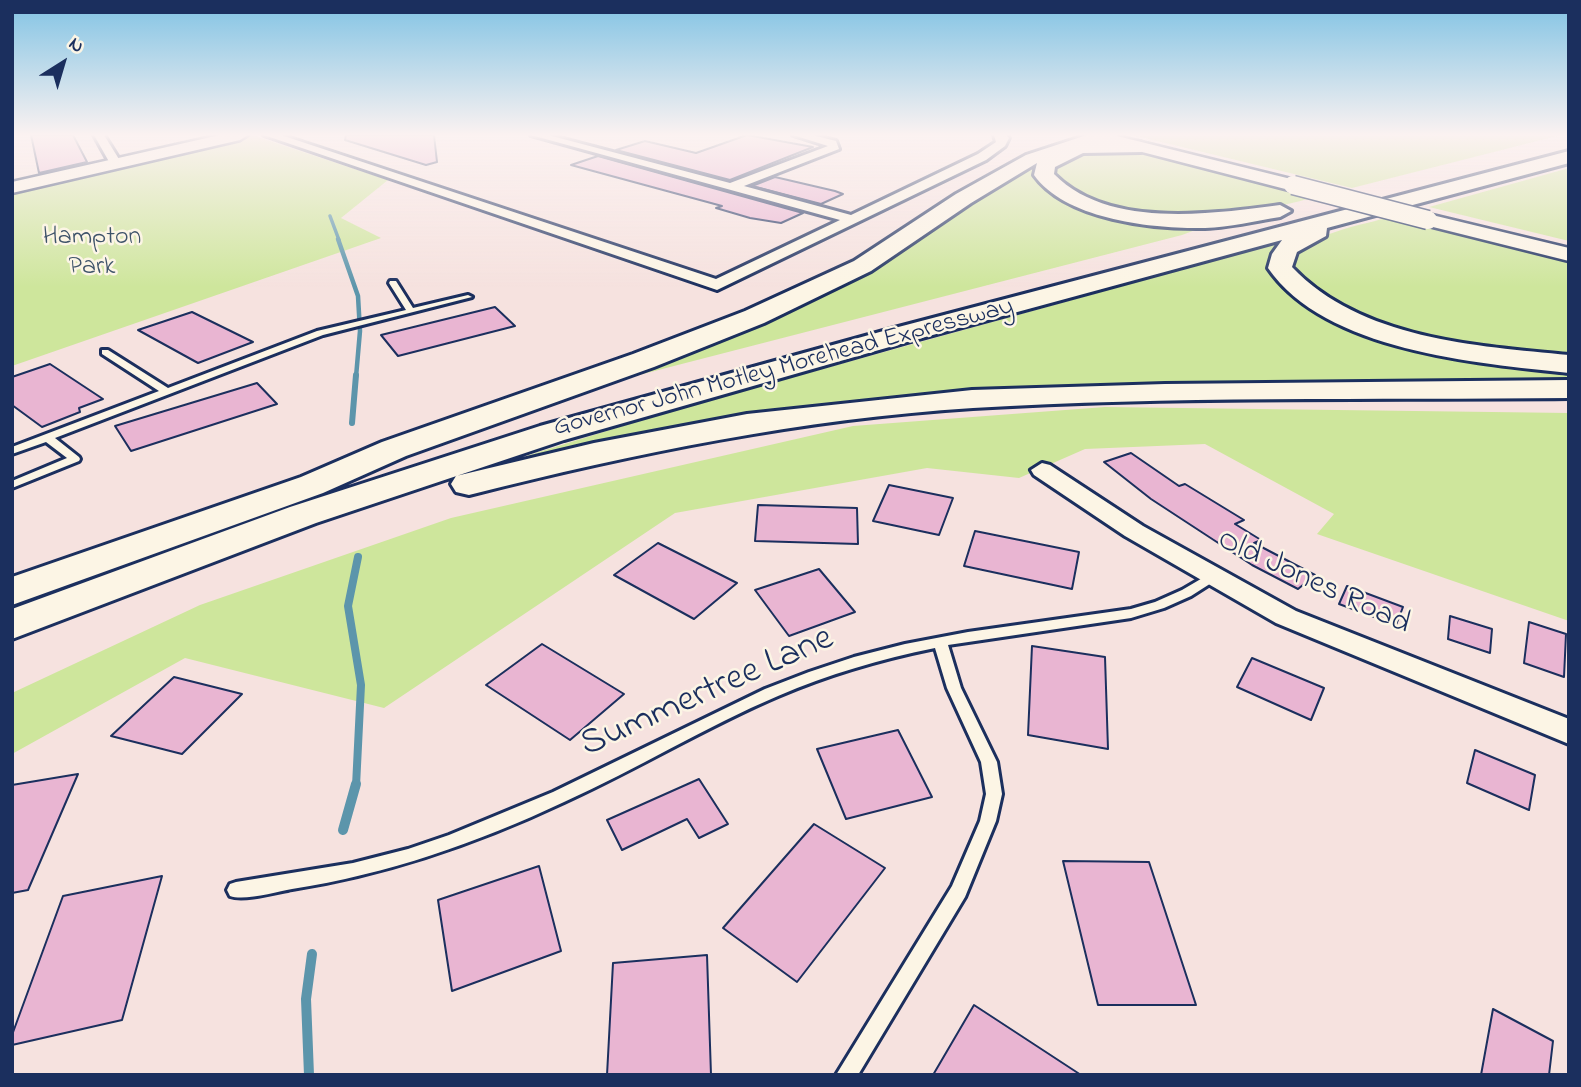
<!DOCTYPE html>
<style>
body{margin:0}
#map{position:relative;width:1581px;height:1087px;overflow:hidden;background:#f6e2df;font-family:"Indie Flower",sans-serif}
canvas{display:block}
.frame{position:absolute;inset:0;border:14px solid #1b2f5e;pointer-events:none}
.north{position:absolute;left:28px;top:28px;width:70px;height:70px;-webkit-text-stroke:5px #fcf5e5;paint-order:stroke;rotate:37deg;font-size:19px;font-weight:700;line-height:28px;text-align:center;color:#1b2f5e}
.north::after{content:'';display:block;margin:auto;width:24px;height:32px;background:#1b2f5e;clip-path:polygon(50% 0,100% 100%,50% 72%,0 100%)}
</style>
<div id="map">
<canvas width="1581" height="1087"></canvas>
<div class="frame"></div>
<div class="north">N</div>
</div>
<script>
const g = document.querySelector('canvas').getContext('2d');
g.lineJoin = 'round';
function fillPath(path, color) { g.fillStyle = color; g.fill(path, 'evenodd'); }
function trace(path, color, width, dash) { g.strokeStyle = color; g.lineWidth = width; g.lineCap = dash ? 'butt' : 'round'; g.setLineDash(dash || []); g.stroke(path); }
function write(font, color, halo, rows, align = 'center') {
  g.font = font + ' "Indie Flower",sans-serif'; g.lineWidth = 5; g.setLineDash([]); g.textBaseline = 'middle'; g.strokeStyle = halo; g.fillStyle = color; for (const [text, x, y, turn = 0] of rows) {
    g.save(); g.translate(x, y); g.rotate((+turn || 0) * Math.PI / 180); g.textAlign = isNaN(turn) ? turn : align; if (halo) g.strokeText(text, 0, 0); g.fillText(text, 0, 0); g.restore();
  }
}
const green = new Path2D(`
 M252,135L388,180L341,218L381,238L12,366V192Z
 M1132,135H1561L1352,188Z
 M1138,150L1315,197C1243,217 1158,229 1087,200C1075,195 1063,182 1053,174C1063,144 1113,151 1138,150Z
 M1058,151L1037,171V179C1070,215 1157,218 1206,226L1182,235L639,375L634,371L858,275L920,239L992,187Z
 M1569,168V241L1429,207Z
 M1393,216L1569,261V358C1491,350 1334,337 1291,263C1307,232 1361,226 1393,216Z
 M1274,244L1279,246L1270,266L1279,280L1297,295L1351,323L1569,370V384L1087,387L531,461L526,456L671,411Z
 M1105,407L1569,413V621L1317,534L1334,514L1205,444L1085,449L1019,478L927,468L675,513L384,708L185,658L12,754V693L200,605L451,518L853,426Z`);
const streamFar4 = new Path2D(`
 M330,216L339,240`);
const streamFar3 = new Path2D(`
 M338,239L358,296L360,331L356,377`);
const streamFar2 = new Path2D(`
 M352,423L356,375`);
const streamFar1 = new Path2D(`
 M356,786L361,685L348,606L358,557`);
const stream = new Path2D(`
 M343,830L356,784
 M309,1075L306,999L312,954`);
const building = new Path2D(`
 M31,135H73L87,162L39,173Z
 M346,135H434L437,162L426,165L345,140Z
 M747,135L813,147L730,180L616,150L645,141L696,153Z
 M598,156L803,213L781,223L750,218L716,208L722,206L571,165Z
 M775,177L835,191L843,194L821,204L752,186Z
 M495,307L515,326L398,356L381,335Z
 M192,312L253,342L198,363L138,330Z
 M50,364L103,399L79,408L80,412L42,427L12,405V377Z
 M257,383L277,404L131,451L115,426Z
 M1131,453L1179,486L1185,484L1244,520L1235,524L1261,540L1254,543L1315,575L1298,589L1252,565L1151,499L1104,462Z
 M889,485L953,498L939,535L873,521Z
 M758,505L857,508L858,544L755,541Z
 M975,531L1079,552L1072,589L964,566Z
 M658,543L737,583L694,619L614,575Z
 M819,569L855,612L789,636L755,590Z
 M1347,586L1403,607L1396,625L1339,604Z
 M1450,616L1492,629L1490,653L1448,639Z
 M1529,622L1566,634L1564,677L1524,663Z
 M542,644L624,694L570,740L486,685Z
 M1032,646L1105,657L1108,749L1028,735Z
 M1252,658L1324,688L1311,720L1237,687Z
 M174,677L242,694L182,754L111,736Z
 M898,730L932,797L846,819L817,749Z
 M1475,750L1535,775L1529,810L1467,783Z
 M78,774L28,890L12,893V785Z
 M699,779L728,824L699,838L687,819L622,850L607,820Z
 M814,824L885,868L797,982L723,928Z
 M1063,861L1149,862L1196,1005H1098Z
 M539,866L561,951L452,991L438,900Z
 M162,876L122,1020L12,1045V1035L63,896Z
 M707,955L711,1075H607L613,963Z
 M974,1005L1081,1075H933Z
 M1493,1009L1553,1041L1549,1075H1481Z`);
const lane = new Path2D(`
 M390,281H396L413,308L468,295L472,297L323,335L55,438L79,457L80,459L79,461L12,488V481L67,458L46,442L12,454V447L159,391L102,354V350H108L168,388L317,331L406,310L389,283Z
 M1211,573L1216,574L1217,577L1216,580L1191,596L1164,608L1131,618L948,645L961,688L997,762L1002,794L996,821L965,897L858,1075H836L952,886L980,821L986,794L981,762L947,688L935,648C881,659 829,674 778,696C705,727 637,769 564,802C477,843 388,874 292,889C276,892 244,901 230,896L227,890L230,884L236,882L353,863L408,849L449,835L553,792L765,689L809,672L854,657L905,644L968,632L1131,609L1155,602L1182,590Z`);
const street = new Path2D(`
 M94,135H104L122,164L120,167H112Z
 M264,135H281L716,279L840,220L531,135H548L730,183L828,146L793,135H812L836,141L839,149L744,186L851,215L978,154L996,142L994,135H1006L1009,138L1005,146L986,160L717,290Z
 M1042,463L1050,465L1143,526L1296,611L1569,719V744L1276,623L1125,536L1034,475L1031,470Z`);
const secondary = new Path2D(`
 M220,135H248L240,140L12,193V182Z
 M1086,135H1113L1299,181L1302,185L1293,191L1088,138Z
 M1428,214L1569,248V261L1421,224L1418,220L1421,216Z`);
const highway = new Path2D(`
 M1087,135H1118L1112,140L1141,142L1150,147L1141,152L1083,153L1055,167L1054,174C1108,229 1211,214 1280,205L1291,211L1280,217C1255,221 1230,227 1205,228C1154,229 1066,220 1034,175L1037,163L971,203L871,271L764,323L654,367L406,456L323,493L12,605V577L301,477L382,442L633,354L745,311L854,261L956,194L1026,155Z
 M1569,151V163L1327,228L1326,236L1297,252L1292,267C1360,339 1476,346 1569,355V373C1476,363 1325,351 1268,268L1272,254L1282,240L907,342L564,440L316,523L12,639V609L290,507L540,426L887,330Z
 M1569,380V398C1371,400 1171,396 973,408C802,419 635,453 469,495L456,492L451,484L456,476L594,443L747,414L972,390L1165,384Z`);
const secondaryBridge = new Path2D(`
 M1293,185L1428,220`);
const farParknames = [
 ["Hampton",92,239],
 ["Park",92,269]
];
const farStreetnames = [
 ["Governor John Motley Morehead Expressway",784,369,-15]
];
const streetNames = [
 ["Old Jones Road",1313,584,25]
];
const nearStreetnames = [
 ["Summertree Lane",708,694,-24]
];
fillPath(green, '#cee69c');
trace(streamFar4, '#5c95ab', 3.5);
trace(streamFar3, '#5c95ab', 4.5);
trace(streamFar2, '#5c95ab', 6);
trace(streamFar1, '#5c95ab', 8);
trace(stream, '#5c95ab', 10);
fillPath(building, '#e9b5d2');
trace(building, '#1b2f5e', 2);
trace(lane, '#1b2f5e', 6);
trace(street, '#1b2f5e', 6);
trace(secondary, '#1b2f5e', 5);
trace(highway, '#1b2f5e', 6);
fillPath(lane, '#fcf5e5');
fillPath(street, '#fcf5e5');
fillPath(secondary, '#fcf5e5');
fillPath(highway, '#fcf5e5');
trace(secondaryBridge, '#1b2f5e', 21, []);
trace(secondaryBridge, '#fcf5e5', 18);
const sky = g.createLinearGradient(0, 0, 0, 287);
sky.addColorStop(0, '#81c3e4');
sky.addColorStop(0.47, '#fbf2f1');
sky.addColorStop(1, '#fbf2f100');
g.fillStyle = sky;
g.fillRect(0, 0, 1581, 287);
write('26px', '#3f546a', '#fcf5e5', farParknames);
write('26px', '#1b2f5e', '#fcf5e5', farStreetnames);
write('32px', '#1b2f5e', '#fcf5e5', streetNames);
write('38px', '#1b2f5e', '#fcf5e5', nearStreetnames);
</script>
